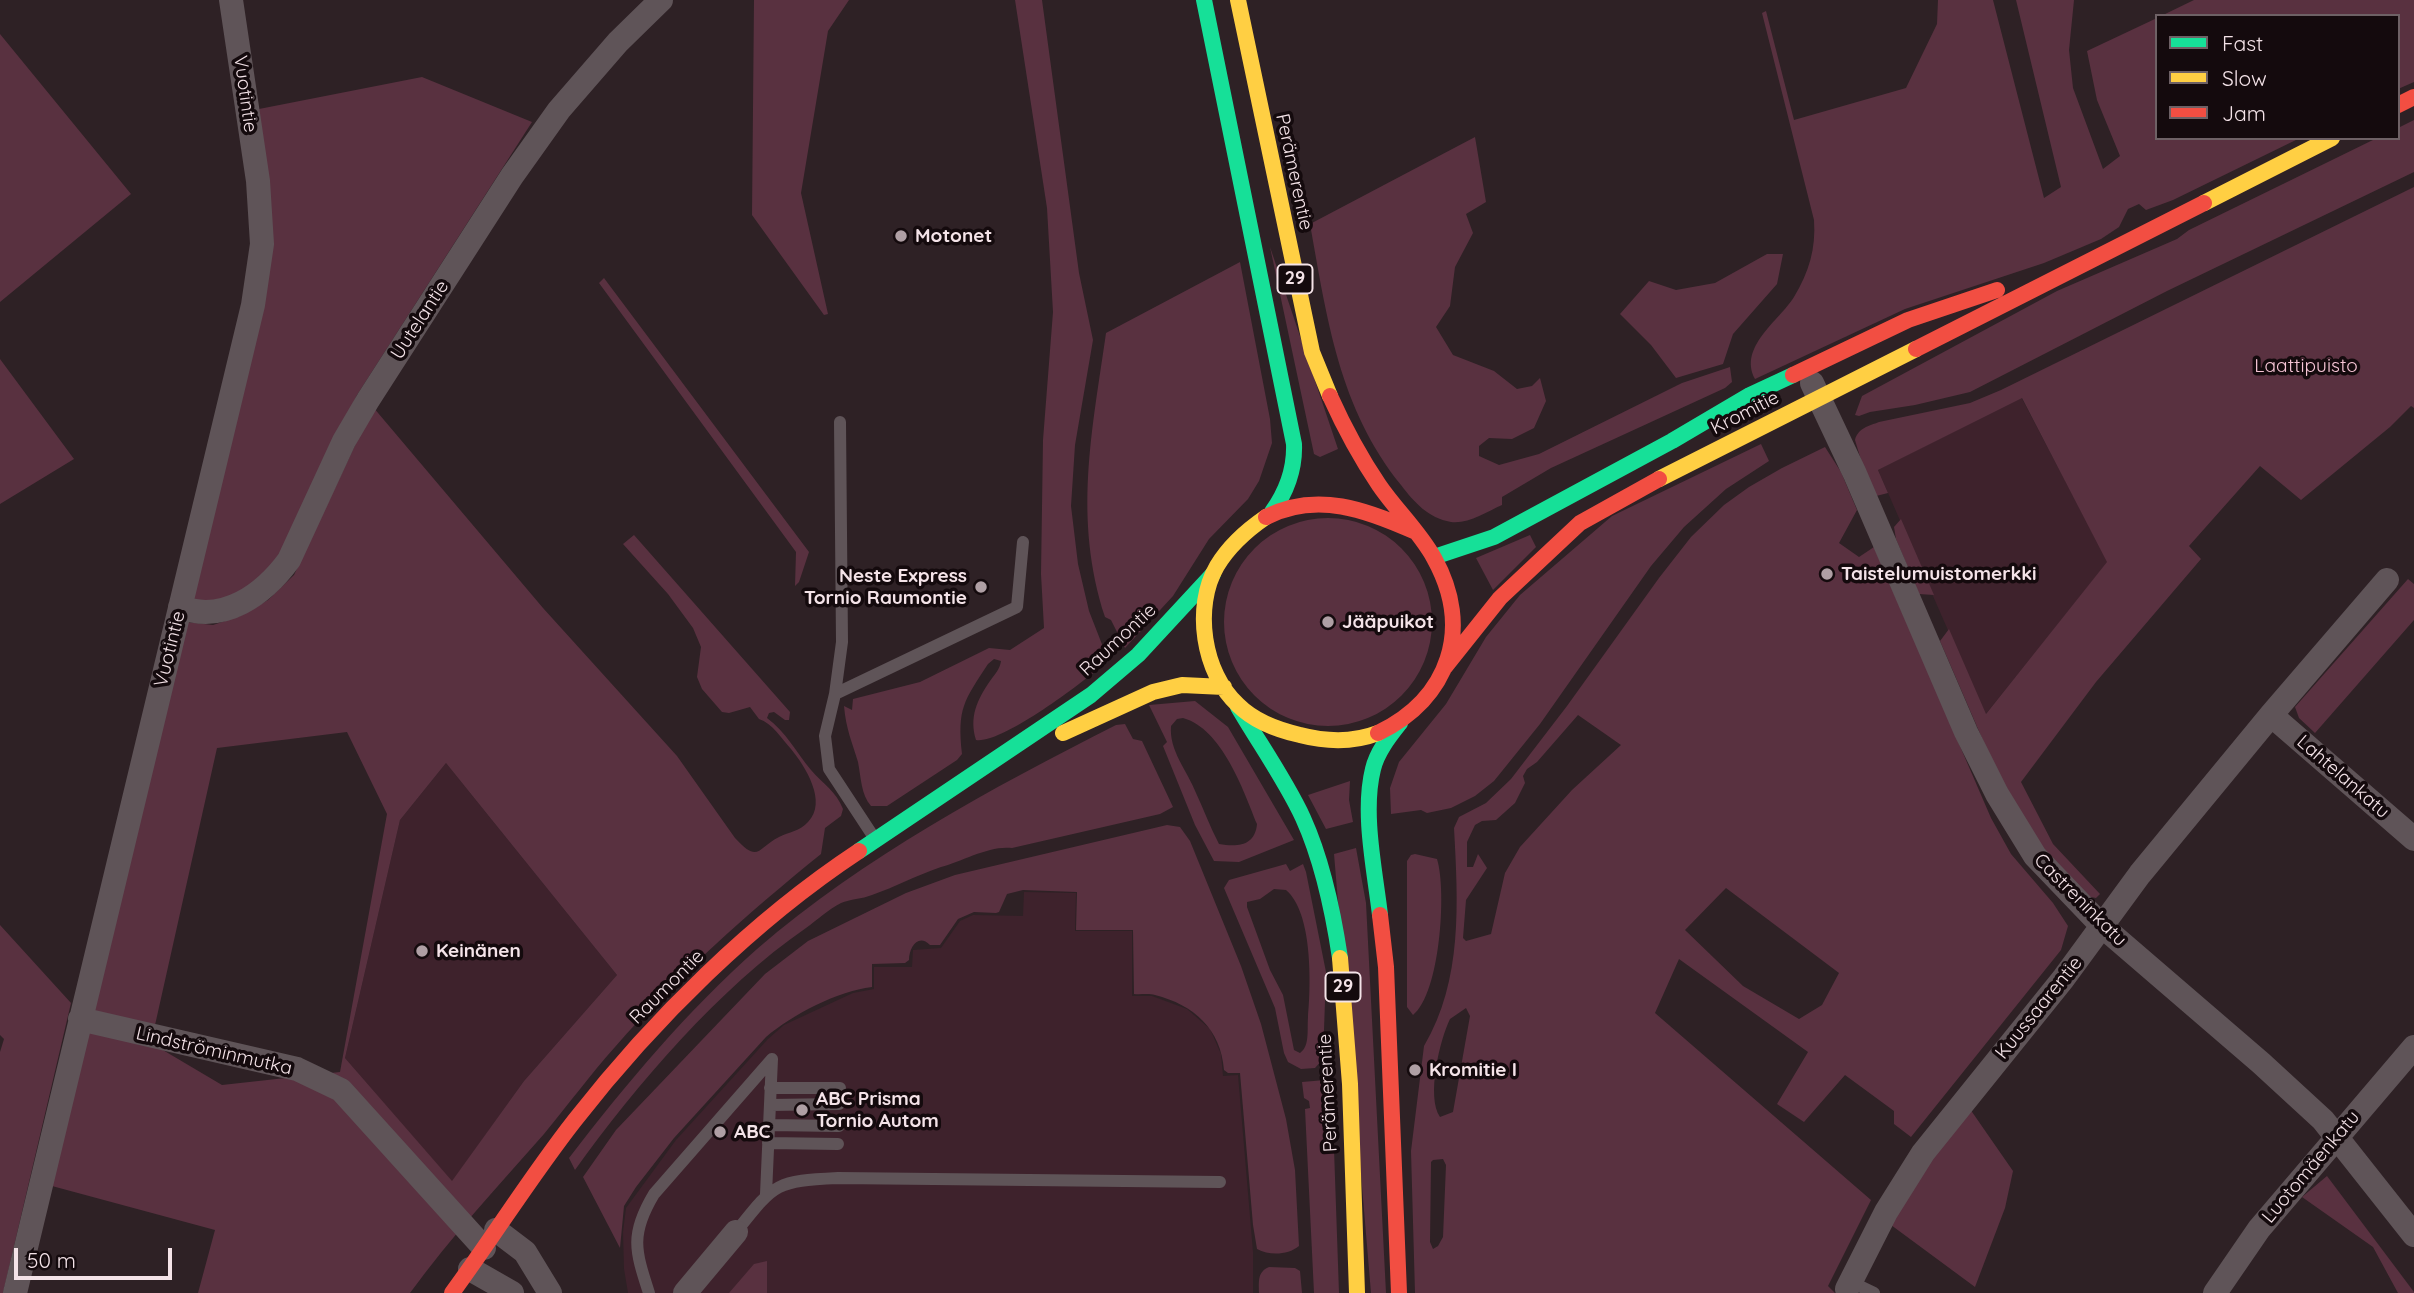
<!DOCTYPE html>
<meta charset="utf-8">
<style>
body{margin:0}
#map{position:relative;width:2414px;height:1293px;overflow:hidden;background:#2e2125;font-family:Quicksand,sans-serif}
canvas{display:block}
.legend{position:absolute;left:2155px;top:14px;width:245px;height:126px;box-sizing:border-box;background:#140a0d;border:2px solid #6e6165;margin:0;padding:9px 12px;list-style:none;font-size:21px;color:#f4e3e8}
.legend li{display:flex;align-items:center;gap:14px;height:35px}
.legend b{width:35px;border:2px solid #6e6165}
.scale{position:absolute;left:14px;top:1248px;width:158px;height:32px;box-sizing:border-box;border:4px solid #f4e3e8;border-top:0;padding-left:9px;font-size:21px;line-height:24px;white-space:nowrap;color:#f4e3e8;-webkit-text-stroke:5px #140a0d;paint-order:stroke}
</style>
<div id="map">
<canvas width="2414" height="1293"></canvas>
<ul class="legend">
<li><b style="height:9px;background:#16e098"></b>Fast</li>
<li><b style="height:9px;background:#ffcf43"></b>Slow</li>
<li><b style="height:9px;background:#f24e42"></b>Jam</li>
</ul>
<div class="scale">50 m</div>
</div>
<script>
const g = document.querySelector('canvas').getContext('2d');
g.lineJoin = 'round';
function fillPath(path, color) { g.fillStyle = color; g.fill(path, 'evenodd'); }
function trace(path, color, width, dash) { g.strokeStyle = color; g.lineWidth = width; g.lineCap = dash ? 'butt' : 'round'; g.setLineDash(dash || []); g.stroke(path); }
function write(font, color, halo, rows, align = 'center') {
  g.font = font + ' Quicksand,sans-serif'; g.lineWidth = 7; g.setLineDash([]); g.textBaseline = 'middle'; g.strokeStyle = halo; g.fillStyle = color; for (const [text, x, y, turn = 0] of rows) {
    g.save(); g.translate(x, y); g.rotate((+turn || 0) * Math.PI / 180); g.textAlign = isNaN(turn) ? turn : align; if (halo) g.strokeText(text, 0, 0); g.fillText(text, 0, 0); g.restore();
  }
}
const built = new Path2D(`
 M2021,397L2108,562L1985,715L1878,470Z
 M446,763L617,975L524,1081L452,1182L345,1058L400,820Z
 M1024,892L1076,893L1075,931H1132V996H1152L1187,1009L1210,1029L1221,1054L1223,1076L1238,1075L1253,1252V1293H628L624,1269L623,1232L626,1208L676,1140L768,1039L784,1025L853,993L874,989V967H912L913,950L941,948L960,921L973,915L1023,916Z`);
const green = new Path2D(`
 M754,0H849L828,31L801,193L828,314L824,315L752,215Z
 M1015,0H1042L1079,273L1093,340L1075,445L1071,506L1078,564L1089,611L1105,652L1097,657L1102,666C1080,684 1002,744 976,740C969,717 977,700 990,681C995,674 1000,669 1001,661L994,659L988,664C964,701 957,708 962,754L957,760L887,806H871C861,795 861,777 858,762C852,742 846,729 844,706L852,710L853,699L920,682L989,648L1010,650L1044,628L1041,574L1043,440L1053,312L1047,208Z
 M1938,0H1993L2044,198L2061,187L2016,0H2074L2069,50L2073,88L2103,169L2120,156L2097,100L2087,51L2157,18V138H2300L2173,200L2146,210L2139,204L2128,209L2119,227L2101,239L2044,263L1905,309L1755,379C1738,347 1779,321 1794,297C1809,272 1816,249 1814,220L1762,13L1766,11L1794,120L1906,88L1937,24Z
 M2194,0H2414V82L2398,89V16H2161Z
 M0,34L131,194L0,302Z
 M422,77L532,122L357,395L274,571L225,601L189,603L265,303L259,109Z
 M2414,120V172L2167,291L1970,392L1915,405L1870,412L1859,416L1855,415L1862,396L2057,291L2177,239L2189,230L2377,138H2398V128Z
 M1475,137L1486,202L1466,214L1473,233L1455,267L1450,306L1436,327L1453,355L1494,371L1517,389L1532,386L1540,378L1546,401L1534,428L1512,439L1489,438L1479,446V456L1499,465L1539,454L1682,383L1730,367L1732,382L1725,388L1551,468L1502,497V505C1486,512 1469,524 1451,522C1428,518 1414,502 1401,485C1339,408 1327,319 1310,224Z
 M2414,187V408L2411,406L2390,427L2301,500L2260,466L2189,546L2201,559L2096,682L2021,782L2053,844L2100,894L2096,898L2086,896L2041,848L2004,789L1940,641L1949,629L1986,714L2107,562L2022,398L1878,470L1888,493L1876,496L1864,470L1855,440C1858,428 1869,426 1879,422L1970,403L2001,390Z
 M1270,247L1338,449L1320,457L1314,454Z
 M1767,254H1783L1777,284L1733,334L1723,364L1676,378L1651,345L1620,314L1649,281L1676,290L1715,283Z
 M1240,262L1270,419L1272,443L1259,481L1248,499L1209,539L1173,596L1125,648L1111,620L1105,617C1073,518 1092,432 1106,333Z
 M604,278L809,552L799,582L795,586L796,552L599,283Z
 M0,359L74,459L0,504Z
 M373,407L543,608L677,756L735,838C759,864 757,848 779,837C789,832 800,831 808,822C828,802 805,766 791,749C782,739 772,723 759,719L750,707L729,713L722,712L702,689L697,677L701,647L693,628L668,594L623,544L634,535L790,712L789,720H785L774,712L769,713L767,718C786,732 796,752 811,770C823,784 836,791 843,809L841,816L825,828L821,854C748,913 677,976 615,1047C590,1075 568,1105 544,1134C498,1186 451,1237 410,1293H198L215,1230L52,1186L186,622L213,625L240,616L268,600L294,575ZM347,732L387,814L340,1072L222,1085L151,1043L217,748ZM446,763L617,975L524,1081L452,1181L345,1058L400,820Z
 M1761,444L1769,461L1726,489L1684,527L1651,566L1540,724L1494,781L1475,796L1451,808L1427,813L1421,810L1391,814L1390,788L1399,762L1446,704L1486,637L1520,595L1612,516Z
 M1825,447L1841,472L1857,510L1839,543L1859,557L1874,547L1991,818L2011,854L2053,903L2068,926L2061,950L1911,1137L1894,1124V1111L1845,1075L1804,1122L1777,1104L1808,1052L1679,959L1655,1013L1871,1200L1828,1286L1835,1293H1415L1411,1151L1424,1046C1463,980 1458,902 1454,828L1459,817L1486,803L1511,779L1567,706L1659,578L1691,537L1724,505L1749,487L1782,468ZM1578,715L1621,745L1572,790L1520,847L1505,873L1491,934L1466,941L1463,938L1466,900L1487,868L1478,854L1473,867H1467V842L1475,825L1482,821L1496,820L1515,803L1525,783L1523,776L1527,769L1537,762ZM1726,888L1839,973L1822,1005L1799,1019L1743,986L1685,930ZM1466,1008L1470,1016L1453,1112L1440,1117C1426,1097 1440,1039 1450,1019ZM1443,1159L1446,1165L1443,1237L1438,1246L1433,1249L1430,1242L1431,1162L1433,1160Z
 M1224 622a104 104 0 1 1 208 0a104 104 0 1 1-208 0Z
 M1901,519L1934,595L1919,594L1896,539L1894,527Z
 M1530,535L1536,547L1493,590L1476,558Z
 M2408,579L2414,584V620L2315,733L2299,718L2295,707Z
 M1195,701L1228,727L1294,840L1239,862L1214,861L1195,825L1163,746L1167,742L1149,705ZM1183,718C1222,729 1243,789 1257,824C1255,846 1238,847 1219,844C1210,827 1204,810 1196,793C1187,770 1169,751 1171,726L1177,719Z
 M1125,724L1133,739L1142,741L1173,807L1160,814L1012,848C990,845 963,861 941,867C917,875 895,887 872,895C862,899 850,899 841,903C829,909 817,920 806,928C719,988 637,1084 575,1170L569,1158C626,1084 687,1011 757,949C865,856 990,789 1116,725Z
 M1350,781L1349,800L1353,822L1326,829L1308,795Z
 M1167,825L1180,827L1190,841L1241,966L1261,1024L1286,1119L1295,1170L1299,1246C1288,1255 1270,1256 1257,1249L1253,1225L1240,1073H1228L1224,1070C1221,1029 1194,1005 1155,995C1148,993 1140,995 1134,994L1133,930H1076L1077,892L1023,890L1007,894L999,912L996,913L974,912L958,919L940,945H930C918,933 909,948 909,960L905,963L872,964V987C837,991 792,1015 766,1037L674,1138L636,1187L624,1206L620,1248L583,1177L616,1130L765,974L808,941L906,893L955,875Z
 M1356,848L1366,903L1386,1293H1371L1334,854Z
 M1415,854L1437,859C1447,891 1440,994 1413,1015L1407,1007V861L1411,855Z
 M1286,864L1290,871L1303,864L1306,872L1326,972L1323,1059L1315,1068L1301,1069L1288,1062L1284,1053L1275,1008L1224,888L1229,880ZM1274,889L1286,890C1313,913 1311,985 1308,1017C1307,1030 1310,1046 1300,1053L1294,1050L1283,995L1270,970L1247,907V902L1260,899Z
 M0,925L71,1003L3,1293H0V1052L4,1039L0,1035Z
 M1325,1080L1334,1149L1339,1293H1314L1305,1109L1310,1108L1309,1101L1304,1098L1302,1082Z
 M1970,1109L2013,1171L2005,1208L1975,1287L1891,1225L1928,1161Z
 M2327,1176L2414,1292V1293H2398L2373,1247L2302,1197Z
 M767,1261V1293H729L754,1264Z
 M1269,1267L1295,1268L1300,1271L1302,1293H1259C1259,1282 1257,1272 1269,1267Z`);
const lane = new Path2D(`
 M840,422L842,642L835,694L825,736L829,769L875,839
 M835,694L1017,607L1023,542
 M770,1088H840
 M770,1105L839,1104
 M769,1125L839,1126
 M768,1143L838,1144
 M766,1194L772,1059
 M736,1232C775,1183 775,1181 838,1178L1220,1182
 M1851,1282L1874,1293
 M649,1293C635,1250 630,1234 654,1194L772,1059`);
const street = new Path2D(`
 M1812,383L1855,474L1966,732L1997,794L2035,856L2103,927L2261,1063L2323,1120L2414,1235
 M180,607C224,624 264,594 289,560L344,441L368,400L512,176L559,110L618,42L661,0
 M2271,715L2414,839
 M80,1019L297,1069L341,1090L484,1248
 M496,1230L525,1252L550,1293
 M470,1269L512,1293
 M1847,1289L1886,1212L1923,1153L2063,979L2140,874L2271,715L2387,580
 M15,1293L253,305L262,244L258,181L231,0
 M685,1293L736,1232
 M2215,1293L2259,1229L2414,1047`);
const fast = new Path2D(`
 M1204,0L1294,444C1295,470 1287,491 1272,512
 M1434,557L1494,537L1672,441L1750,395L1793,375
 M1238,707C1259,743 1286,781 1303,818C1323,862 1333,911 1340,958
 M859,851L1091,695L1138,655L1213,574
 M1380,915C1375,871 1362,813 1373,769C1377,752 1389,737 1400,723`);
const slow = new Path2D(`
 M1238,0L1312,352L1330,396
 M2204,203L2332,138
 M1659,479L1916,349
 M1266,517C1247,530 1229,546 1217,566C1193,607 1203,673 1238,705C1254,721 1278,730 1300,735C1327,742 1352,743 1378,733
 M1063,733L1153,692L1182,685L1224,687
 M1340,958L1350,1084L1357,1293`);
const jam = new Path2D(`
 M2398,105L2414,97
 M1916,349L2204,203
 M1793,375L1908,320L1997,290
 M1330,396C1344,427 1360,457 1379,485C1396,510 1419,531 1434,558C1473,628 1450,698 1378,733
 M1266,517C1317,491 1367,510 1416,532
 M1445,667L1500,598L1580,523L1659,479
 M1380,915L1386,967L1399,1293
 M452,1293C494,1236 531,1176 575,1120C653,1020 753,921 859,851`);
const markers = [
 [901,236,7,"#af9fa4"],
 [1827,574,7,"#af9fa4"],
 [981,587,7,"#af9fa4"],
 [1328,622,7,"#af9fa4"],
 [422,951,7,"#af9fa4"],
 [1415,1070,7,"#af9fa4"],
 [802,1110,7,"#af9fa4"],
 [720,1132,7,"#af9fa4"]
];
const shields = [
 [1295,279,35],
 [1343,987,35]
];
const shieldNames = [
 ["29",1295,279],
 ["29",1343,987]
];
const streetNames = [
 ["Vuotintie",245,94,82],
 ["Perämerentie",1294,172,78],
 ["Uutelantie",420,320,-57],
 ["Kromitie",1745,413,-27],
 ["Raumontie",1118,640,-43],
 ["Vuotintie",170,649,-76],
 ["Lahtelankatu",2343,777,41],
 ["Castreninkatu",2080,900,45],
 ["Raumontie",667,987,-45],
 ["Kuussaarentie",2039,1008,-51],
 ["Lindströminmutka",214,1051,13],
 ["Perämerentie",1328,1093,-93],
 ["Luotomäenkatu",2311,1167,-50]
];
const poiNames = [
 ["Motonet",915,236],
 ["Taistelumuistomerkki",1841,574],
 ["Neste Express",967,576,"right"],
 ["Tornio Raumontie",967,598,"right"],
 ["Jääpuikot",1342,622],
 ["Keinänen",436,951],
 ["Kromitie I",1429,1070],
 ["ABC Prisma",816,1099],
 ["Tornio Autom",816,1121],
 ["ABC",734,1132]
];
const parkNames = [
 ["Laattipuisto",2306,366]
];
fillPath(built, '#3e222c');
fillPath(green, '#593140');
trace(lane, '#5f5458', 12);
trace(street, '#5f5458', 24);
trace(fast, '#16e098', 16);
trace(slow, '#ffcf43', 16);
trace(jam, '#f24e42', 16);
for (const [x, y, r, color] of markers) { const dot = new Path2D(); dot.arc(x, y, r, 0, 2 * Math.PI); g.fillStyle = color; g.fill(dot); trace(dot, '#140a0d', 2.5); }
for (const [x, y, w] of shields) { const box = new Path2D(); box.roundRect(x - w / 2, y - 14.5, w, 29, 5); g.fillStyle = '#140a0d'; g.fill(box); trace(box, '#f4e3e8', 2); }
write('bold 18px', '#f4e3e8', null, shieldNames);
write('19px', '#f4e3e8', '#140a0d', streetNames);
write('bold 19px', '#f4e3e8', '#140a0d', poiNames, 'left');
write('19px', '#f8c6d7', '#140a0d', parkNames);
</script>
